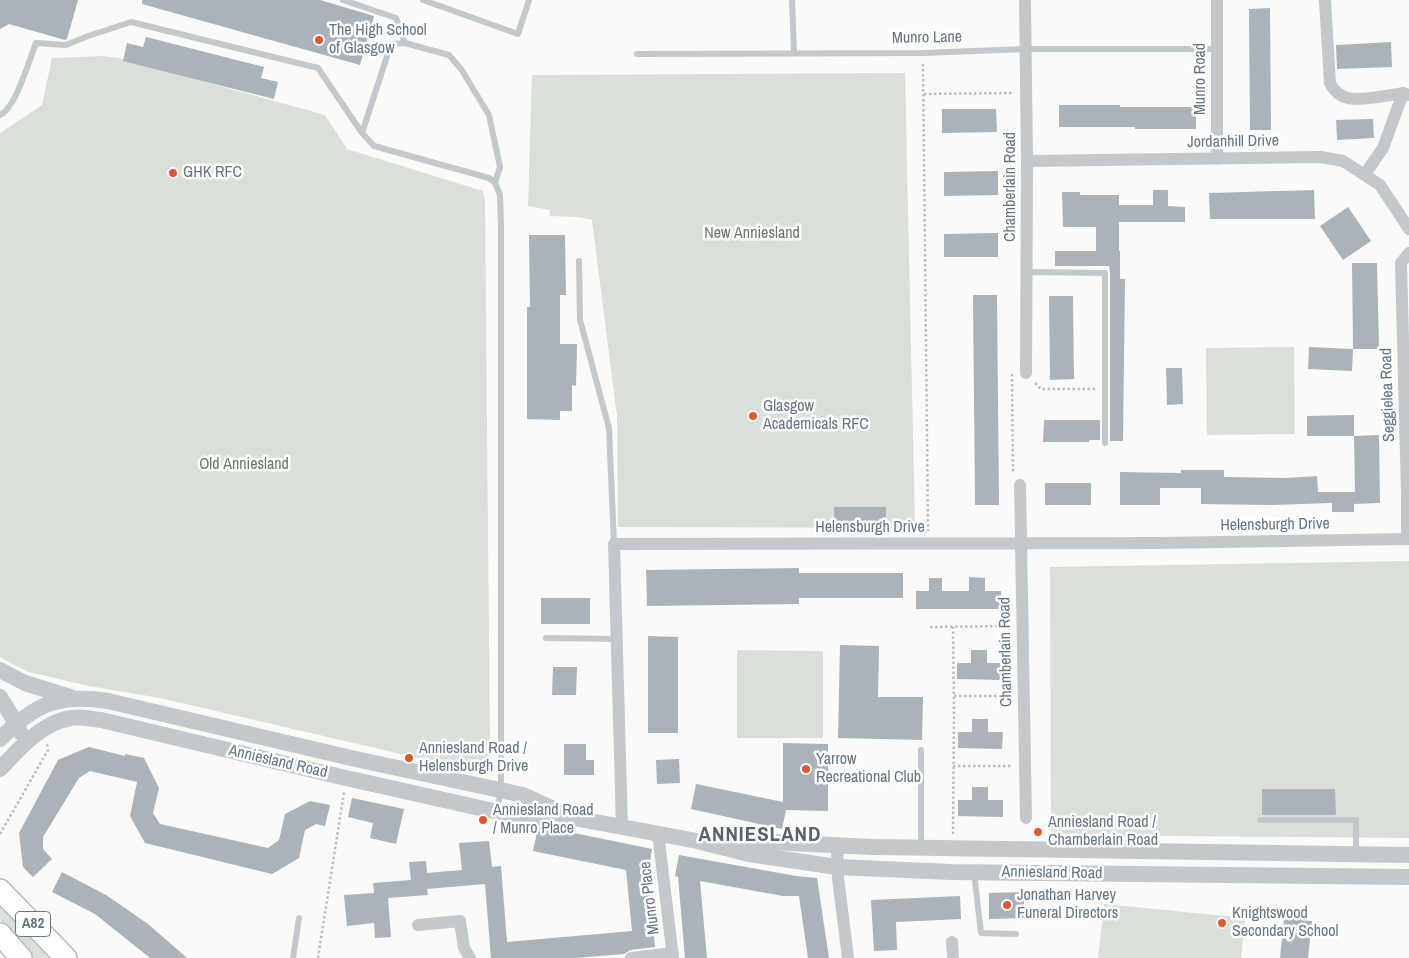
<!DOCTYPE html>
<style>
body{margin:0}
canvas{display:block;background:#fafaf8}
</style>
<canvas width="1409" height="958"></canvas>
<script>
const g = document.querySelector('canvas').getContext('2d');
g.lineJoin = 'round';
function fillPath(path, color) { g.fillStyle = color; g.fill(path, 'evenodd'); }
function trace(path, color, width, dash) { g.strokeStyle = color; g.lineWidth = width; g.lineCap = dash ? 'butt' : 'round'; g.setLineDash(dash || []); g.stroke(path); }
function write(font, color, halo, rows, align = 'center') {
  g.font = font + ' "Archivo Narrow",sans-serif'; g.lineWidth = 5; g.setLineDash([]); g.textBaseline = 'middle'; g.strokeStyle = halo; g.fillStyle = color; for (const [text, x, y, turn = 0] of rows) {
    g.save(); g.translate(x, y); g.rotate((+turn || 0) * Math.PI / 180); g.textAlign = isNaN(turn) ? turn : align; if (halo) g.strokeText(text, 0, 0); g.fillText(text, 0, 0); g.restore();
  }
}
const green = new Path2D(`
 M103,56L119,58L325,115L347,149L483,191L485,200L490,756C486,765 482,767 474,771L160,698L89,686L29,672L12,664L0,657V133L42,105L52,58Z
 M905,73L915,528L618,527L617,416L592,220L579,217L550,216V210L528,206L532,75Z
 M1294,347L1295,434L1207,435L1206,348Z
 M1409,561V838L1051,835L1050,567Z
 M737,650L823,651V738H737Z
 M1104,904L1245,918L1241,958H1098Z
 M0,907L49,958H33L0,920Z`);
const building = new Path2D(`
 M0,0H78L67,39L65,40L9,24L0,29Z
 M142,0H320L374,16L360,65L142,4Z
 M1270,8L1271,130H1250L1249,9Z
 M146,37L264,67L261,78L278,82L274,99L123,61L127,43L143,47Z
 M1391,42L1392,67L1337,69L1336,45Z
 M1059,105H1120V107H1196V129H1135V127H1059Z
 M942,109H996L997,132L942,133Z
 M1373,119L1374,138L1337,140L1336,120Z
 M998,171V195L944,196V172Z
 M1153,190H1168V206L1185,207V222H1119V251H1120V279H1125L1123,441H1110V273L1109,266H1055V251H1096V227H1063L1062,192H1080V195H1119V205H1153Z
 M1314,190L1315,219H1210L1209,193Z
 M1348,207L1371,241L1343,260L1320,226Z
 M998,233V257H944V234Z
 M529,235H565L566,295H560V344H577L576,386L572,385V411H560V420L527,419V307H530Z
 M1352,263H1377L1379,349H1353Z
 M973,295H997L999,505H975Z
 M1049,296H1073L1074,379L1050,380Z
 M1309,347L1353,349L1352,371L1308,369Z
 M1166,368H1182L1183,404L1167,405Z
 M1354,415V436H1307V416Z
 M1044,420H1100V440H1089V442H1043Z
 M1379,435L1380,503L1354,504V512H1332V503L1272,505L1201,504V488H1160V505H1120V472L1181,473V470H1224V477L1286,478L1317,476L1318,492H1355L1354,436Z
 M1045,483H1091V505H1045Z
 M834,507H886V526H834Z
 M799,568V573H903V598H799V604L647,606L646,570Z
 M969,577L985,578V591H1001V609H916V591H929V578H942V591H969Z
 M541,598H590V624H541Z
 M648,636L678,637V733H648Z
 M840,645L879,646L878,697H923L922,740L838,738Z
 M971,650H987V663H1002V680L957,679V663H971Z
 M553,667H577L576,695H552Z
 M972,719H988V732H1003L1002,749L958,748V732H972Z
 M783,743L828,744V811L786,810L782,829L691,809L696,784L783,802Z
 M564,744H586V760H594V775H564Z
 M89,747L125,756V754L144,758L159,788L153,813L160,824L268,848L279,840L285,814L310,801L330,805L325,826L316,824L305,830L299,858L272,874L145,843L130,816L137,782L90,771L79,778L43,837V849L52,859L33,877L23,867L19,833L58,760Z
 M679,759L680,783L657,784L656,760Z
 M972,787H988V800H1003V817L958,816V800H972Z
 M1262,789H1335L1336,815H1262Z
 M352,798L404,809L396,844L370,838L373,823L348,817Z
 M538,827H545L652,849L648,874L655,947L630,950L624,954L575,958H491L485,884L427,889L428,895L388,898L391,937L375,938L374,923L347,926L344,895L374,893L373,883L411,880L409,862L426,861L427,873L462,870L459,843L489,841L492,867L501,866L507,942L632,931L626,870L533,851Z
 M679,855L796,876L817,878L829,958H808L799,896H783L700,881L707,958H685L678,877L675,876Z
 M62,872L106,895L148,924L187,958H150L95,914L52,892Z
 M1024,892V918L989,919V893Z
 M960,896L961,919L896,922L897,950L874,951L871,900Z
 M1284,918L1312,921L1308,958H1280Z`);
const path = new Path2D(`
 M923,64L928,531
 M924,94L1012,93
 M1012,374L1013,474
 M1035,383L1041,389H1095
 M930,627L1010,626
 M954,696H1010
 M953,766H1011
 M0,834L48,750L47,744
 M953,834L954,714L953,626
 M318,958L344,792`);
const service = new Path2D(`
 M343,0L396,18L405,43
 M423,0L518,34L529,0
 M792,0L794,53
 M637,54L923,53L1026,49H1217
 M0,115C16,108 29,60 36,43L66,45L88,36L131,22L318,68L362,133L374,146L489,178L495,183L500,195L501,224V790L497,811
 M362,133L391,44L405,43L449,55L461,69L489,115L500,167L495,183
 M579,261L580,320L609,428L614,544
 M1027,272L1105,273V443
 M546,638L616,639
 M1260,820H1356V853
 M921,846V750
 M974,872L981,933L1016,934
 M293,958L299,918`);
const minor = new Path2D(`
 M1025,0L1027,161L1026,373
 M1325,0L1330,83C1334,91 1339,96 1348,98C1358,101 1391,95 1403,93L1409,95
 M1217,159V0
 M1027,161L1321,157L1343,161L1380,185L1409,229
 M1365,174L1383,148L1403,93
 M1020,485L1026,818
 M1407,539V494L1401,263L1409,253
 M622,827L614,544L1157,543L1409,539
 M658,833L673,958
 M837,845L838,878L848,958
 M418,925L460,921L464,948L470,958
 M952,942L953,958
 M631,958L673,953`);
const tertiary = new Path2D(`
 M0,670L25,683L70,697
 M0,697L16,723L20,732
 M0,739C35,704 59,693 108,701L351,758L523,795L567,815
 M0,769C18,750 42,722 71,718C81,716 91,719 101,720L346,778L520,817L574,818L697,841L749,854L837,867L951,872L1409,877
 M712,840L735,838L790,843L873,847L1409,855`);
const primary = new Path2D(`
 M0,890L66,958
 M0,934L21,958`);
const markers = [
 [319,40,5,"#e4572e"],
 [173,173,5,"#e4572e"],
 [753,416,5,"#e4572e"],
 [409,758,5,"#e4572e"],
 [806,769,5,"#e4572e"],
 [483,820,5,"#e4572e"],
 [1038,832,5,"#e4572e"],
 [1007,905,5,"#e4572e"],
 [1222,923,5,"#e4572e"]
];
const shields = [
 [33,924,35]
];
const shieldNames = [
 ["A82",33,924]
];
const poiNames = [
 ["The High School",329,31],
 ["of Glasgow",329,49],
 ["GHK RFC",183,173],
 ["Glasgow",763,407],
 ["Academicals RFC",763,425],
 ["Anniesland Road /",419,749],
 ["Helensburgh Drive",419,767],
 ["Yarrow",816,760],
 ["Recreational Club",816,778],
 ["Anniesland Road",493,811],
 ["/ Munro Place",493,829],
 ["Anniesland Road /",1048,823],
 ["Chamberlain Road",1048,841],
 ["Jonathan Harvey",1017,896],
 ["Funeral Directors",1017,914],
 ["Knightswood",1232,914],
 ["Secondary School",1232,932]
];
const streetNames = [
 ["Munro Lane",927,38,-1],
 ["Munro Road",1201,79,-90],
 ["Jordanhill Drive",1233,142,-1],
 ["Chamberlain Road",1011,187,-90],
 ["Seggielea Road",1388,395,-92],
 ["Helensburgh Drive",1275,525,-1],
 ["Helensburgh Drive",870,528],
 ["Chamberlain Road",1006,652,-91],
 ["Anniesland Road",278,762,13],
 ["Anniesland Road",1052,873,1],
 ["Munro Place",650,898,-97]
];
const parkNames = [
 ["New Anniesland",752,234],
 ["Old Anniesland",244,465]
];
const districtNames = [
 ["ANNIESLAND",760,835]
];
fillPath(green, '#dadfd7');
fillPath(building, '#aab3b9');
trace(primary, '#b5babe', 24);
trace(path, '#bbbfc2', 2.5, [2.5, 2.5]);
trace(service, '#c3c8cc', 6);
trace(minor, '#c3c8cc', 12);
trace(tertiary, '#c3c8cc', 16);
trace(primary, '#fff', 21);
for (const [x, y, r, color] of markers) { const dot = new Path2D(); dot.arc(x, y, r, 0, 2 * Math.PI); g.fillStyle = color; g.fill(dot); trace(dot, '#fff', 2); }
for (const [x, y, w] of shields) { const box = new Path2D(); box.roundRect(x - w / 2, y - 12.5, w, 25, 4); g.fillStyle = '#fff'; g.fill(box); trace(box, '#657683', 1); }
write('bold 15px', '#657683', null, shieldNames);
write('16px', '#657683', '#fff', poiNames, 'left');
write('16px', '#657683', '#fff', streetNames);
write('16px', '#687a64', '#fff', parkNames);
g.letterSpacing = '1px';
write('bold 21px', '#57646e', '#fff', districtNames);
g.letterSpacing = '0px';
</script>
